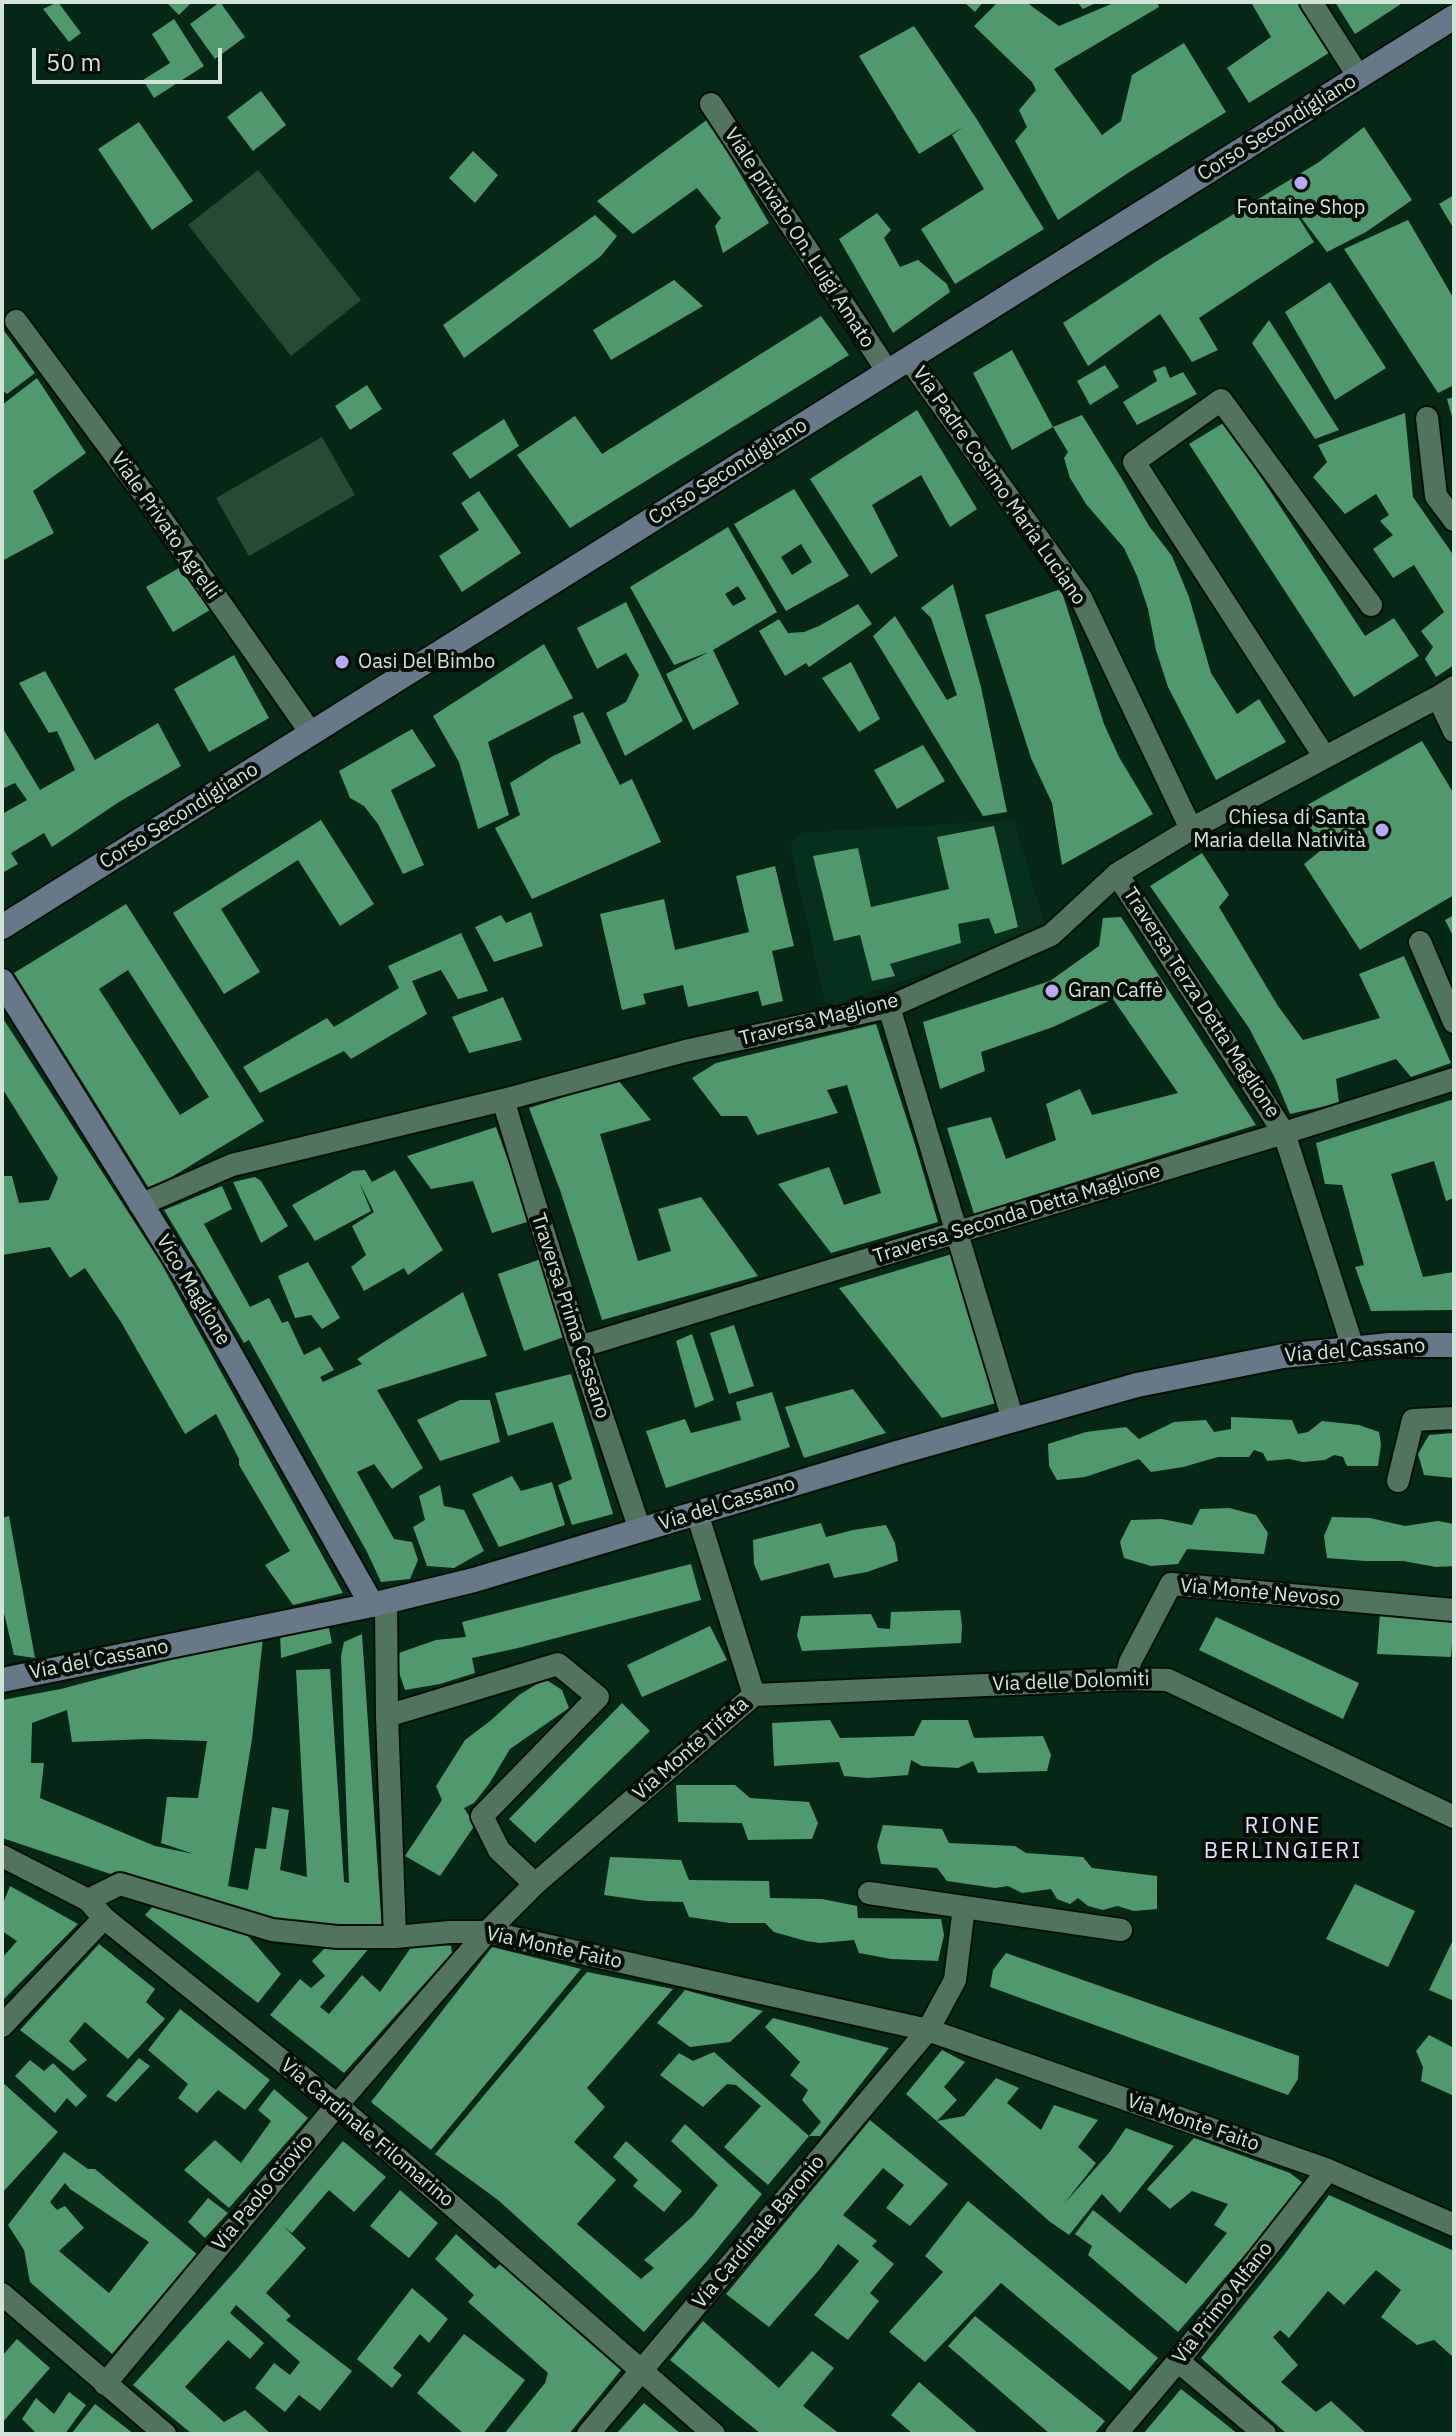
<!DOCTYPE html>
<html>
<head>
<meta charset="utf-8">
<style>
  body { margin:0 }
  #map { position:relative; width:1456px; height:2436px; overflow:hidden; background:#072716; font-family:"IBM Plex Sans",sans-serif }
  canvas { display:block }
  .frame { position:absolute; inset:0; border:4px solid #d2e4d8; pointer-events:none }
  .scale { position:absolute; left:32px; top:48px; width:190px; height:36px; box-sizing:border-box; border:4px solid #d2e4d8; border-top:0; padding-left:10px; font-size:24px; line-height:28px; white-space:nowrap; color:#d2e4d8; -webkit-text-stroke:6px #030d06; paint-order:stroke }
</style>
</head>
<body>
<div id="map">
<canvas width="1456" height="2436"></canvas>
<div class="frame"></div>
<div class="scale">50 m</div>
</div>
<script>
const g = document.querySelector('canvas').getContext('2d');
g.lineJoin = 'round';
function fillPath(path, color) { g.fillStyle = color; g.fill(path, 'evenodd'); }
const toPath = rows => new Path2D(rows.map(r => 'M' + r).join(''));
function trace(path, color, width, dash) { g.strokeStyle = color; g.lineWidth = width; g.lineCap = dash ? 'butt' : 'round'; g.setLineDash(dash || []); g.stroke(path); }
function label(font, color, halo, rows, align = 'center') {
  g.font = font + ' "IBM Plex Sans",sans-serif'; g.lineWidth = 8; g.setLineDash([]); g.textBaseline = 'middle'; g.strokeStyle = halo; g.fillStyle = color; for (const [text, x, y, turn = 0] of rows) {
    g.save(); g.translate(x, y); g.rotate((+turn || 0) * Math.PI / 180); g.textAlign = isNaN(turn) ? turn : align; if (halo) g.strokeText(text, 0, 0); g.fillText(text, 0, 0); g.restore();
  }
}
const built = toPath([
  [1014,820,1045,927,998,949,826,1007,790,846,800,833]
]);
const green = toPath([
  [258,170,361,300,291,356,188,225],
  [322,437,355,495,249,556,216,498]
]);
const building = toPath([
  [58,2,81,33,69,42,43,9],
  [166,2,192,2,179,15],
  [220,2,245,37,215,59,190,24],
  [964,2,983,2,975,12],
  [998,2,1026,2,1059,26,1116,2,1157,2,1159,7,1054,69,1102,135,1121,121,1132,75,1184,43,1226,112,1128,173,1058,220,1015,141,1027,127,1019,110,1036,90,1032,82,974,26],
  [1077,2,1098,2,1083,9],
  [1255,2,1301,2,1332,51,1249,103,1227,68,1271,37,1252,4],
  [1335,2,1404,2,1355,34],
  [174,19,204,66,154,98,143,80,170,63,152,34],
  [914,26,976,118,1044,229,955,284,921,229,984,189,952,135,963,127,919,154,859,56],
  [261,91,286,125,253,151,227,117],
  [708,119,769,223,723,253,715,226,721,218,697,188,633,234,597,201],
  [139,122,193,201,152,230,98,149],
  [1364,127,1412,200,1366,232,1327,252,1284,195,1314,242,1199,318,1218,350,1192,362,1160,314,1088,366,1063,323,1160,259,1319,162],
  [473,151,498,175,475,203,449,178],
  [1454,195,1454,229,1439,204],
  [877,213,891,230,884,238,900,267,918,260,947,284,950,292,893,333,839,239],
  [595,215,617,236,601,256,464,358,443,325],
  [1408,220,1454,299,1454,385,1438,393,1344,249],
  [674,280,703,306,611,360,593,330],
  [1330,282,1386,368,1335,400,1285,312],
  [821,316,849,355,570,528,517,455,575,416,602,454],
  [1269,320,1339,430,1315,439,1252,343],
  [2,328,35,373,7,394,2,390],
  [1012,350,1053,427,1012,450,973,373],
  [1105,365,1119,387,1090,405,1077,381],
  [1165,366,1170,378,1183,372,1197,394,1137,425,1123,402,1157,381,1153,371],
  [37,378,86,453,33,491,54,533,2,561,2,405],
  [367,385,382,409,350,430,335,406],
  [1454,397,1454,420,1453,420,1447,399],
  [917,410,977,509,950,527,921,475,872,505,898,556,871,574,810,479],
  [1405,413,1413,497,1454,556,1454,665,1436,677,1425,659,1433,647,1421,631,1444,612,1414,565,1393,578,1373,549,1393,535,1380,521,1389,515,1376,494,1345,514,1313,477,1327,462,1318,445],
  [1082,415,1122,479,1149,526,1172,556,1189,597,1211,673,1237,714,1259,699,1286,742,1216,780,1168,687,1156,650,1148,609,1137,576,1124,548,1086,504,1070,478,1064,458,1068,452,1053,427],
  [504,419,519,446,470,479,452,453],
  [1225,422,1365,636,1394,618,1419,656,1354,697,1189,444],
  [794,489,849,576,786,611,734,524],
  [801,544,812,562,792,575,781,557],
  [479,491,521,553,462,592,439,556,479,530,461,503],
  [728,527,777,612,713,650,739,704,693,730,666,674,709,652,674,665,630,587],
  [738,586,746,599,733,606,725,594],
  [184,565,210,610,173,632,146,587],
  [953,584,981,687,1007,812,983,816,873,636,895,616,947,700,957,695,931,618,921,608],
  [1061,589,1104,724,1119,757,1153,814,1062,865,1052,803,1031,758,985,615],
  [626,602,683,721,625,756,606,713,626,702,639,675,626,653,597,669,577,628],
  [858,604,872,624,809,667,806,663,785,676,759,631,779,619,788,633,804,632,819,626],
  [544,644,573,698,488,742,509,815,478,829,459,762,433,716],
  [234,655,269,718,209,752,174,689],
  [851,662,880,719,859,732,822,678],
  [45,671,95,760,158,723,181,766,119,802,52,847,44,833,11,853,18,864,2,873,2,814,27,800,15,783,2,789,2,727,40,790,75,770,57,731,49,733,19,683],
  [583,712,620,785,632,779,661,842,532,899,495,828,520,815,510,783,553,756,581,743,573,716],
  [412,729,436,766,391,790,424,865,403,874,378,824,364,806,350,798,339,771],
  [1422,741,1454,794,1454,895,1360,950,1304,864,1320,851,1300,809],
  [923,745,945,781,897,809,874,770],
  [321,820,374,904,340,926,298,860,221,909,260,972,224,994,173,913],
  [994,826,1018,927,995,934,989,918,958,924,961,943,890,964,895,976,872,981,860,935,834,941,813,856,858,848,871,907,949,889,937,837],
  [1202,853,1229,895,1219,907,1278,1006,1303,1040,1380,1018,1359,974,1404,956,1451,1063,1411,1077,1396,1059,1336,1079,1339,1103,1290,1114,1275,1078,1249,1028,1150,886],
  [775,866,794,946,772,951,783,1001,762,1006,758,991,688,1007,683,985,643,994,646,1004,622,1010,600,914,664,899,675,950,749,932,736,876],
  [126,904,264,1121,150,1190,14,973],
  [128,970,209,1097,180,1115,99,989],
  [531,912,543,946,494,962,475,927,501,915,506,923],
  [1454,915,1454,938,1445,920],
  [1121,917,1256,1125,974,1214,947,1128,991,1117,1006,1159,1056,1140,1046,1104,1080,1089,1092,1115,1178,1093,1113,999,1053,1027,981,1052,985,1071,940,1089,923,1022,1050,981,1099,946,1103,918],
  [461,933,488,991,458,999,441,970,412,981,427,1014,351,1059,344,1051,260,1093,243,1067,327,1018,334,1027,399,988,388,966],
  [503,997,522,1040,469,1053,452,1017],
  [2,1017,161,1263,343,1593,293,1605,265,1565,290,1551,239,1465,239,1459,216,1414,185,1434,121,1322,85,1268,70,1278,50,1247,2,1255,2,1176,12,1176,19,1203,49,1200,58,1178,2,1088],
  [876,1024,914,1141,938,1222,831,1253,778,1184,829,1167,844,1205,881,1193,847,1085,827,1090,838,1113,757,1135,747,1116,721,1116,692,1078,716,1063],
  [618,1080,651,1120,600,1134,638,1261,671,1251,658,1209,701,1197,758,1276,602,1320,560,1190,529,1108],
  [1454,1099,1454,1198,1446,1201,1434,1161,1391,1174,1423,1277,1454,1272,1454,1310,1371,1311,1355,1267,1364,1265,1342,1185,1325,1184,1316,1143],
  [496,1127,530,1221,492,1233,473,1181,431,1189,407,1156],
  [365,1170,372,1182,395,1170,443,1250,408,1275,404,1268,364,1291,351,1267,366,1255,352,1226,374,1212,359,1182,371,1211,315,1241,292,1205,353,1171],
  [255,1177,261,1181,288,1226,261,1243,233,1182],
  [222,1186,232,1209,204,1224,250,1307,269,1298,282,1323,288,1321,304,1355,320,1347,334,1370,320,1377,323,1382,362,1364,357,1359,463,1292,487,1356,377,1390,423,1468,392,1489,374,1464,357,1472,394,1539,412,1542,418,1560,410,1579,381,1582,367,1552,249,1340,244,1343,164,1210],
  [952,1254,996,1403,942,1418,839,1288],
  [541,1259,564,1337,524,1351,498,1274],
  [308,1262,340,1318,322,1329,311,1315,295,1318,278,1276],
  [734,1325,754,1386,729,1394,710,1333],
  [692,1334,714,1400,695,1408,676,1341],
  [571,1374,613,1514,572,1525,558,1485,572,1479,553,1422,508,1436,495,1393],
  [853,1389,886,1433,804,1458,785,1407],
  [772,1392,790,1447,666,1488,646,1431,685,1419,691,1433,741,1420,736,1402],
  [460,1400,490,1400,500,1442,440,1461,417,1420],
  [1231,1417,1292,1420,1298,1434,1308,1432,1322,1421,1359,1425,1379,1432,1381,1445,1378,1466,1347,1466,1343,1457,1334,1455,1325,1460,1303,1462,1289,1459,1267,1461,1263,1453,1254,1450,1249,1457,1218,1457,1183,1467,1151,1472,1139,1459,1085,1477,1057,1480,1049,1466,1048,1444,1086,1432,1126,1427,1139,1439,1174,1422,1206,1420,1214,1432,1231,1429],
  [1454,1433,1454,1478,1424,1475,1418,1454,1429,1435],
  [512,1476,521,1491,552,1482,565,1525,499,1547,472,1494],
  [440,1485,444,1506,464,1510,484,1551,454,1568,427,1566,413,1527,425,1520,419,1496],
  [1229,1508,1256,1515,1268,1533,1264,1554,1187,1549,1178,1564,1151,1566,1124,1558,1120,1542,1131,1520,1162,1519,1192,1525,1200,1509],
  [9,1516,35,1658,14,1655,2,1605,2,1518],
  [1332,1517,1370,1518,1405,1526,1438,1521,1454,1524,1454,1566,1436,1567,1403,1561,1365,1561,1327,1558,1324,1536],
  [821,1523,826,1537,853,1530,886,1525,895,1543,898,1561,867,1572,834,1578,829,1563,761,1581,754,1564,753,1540],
  [691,1564,701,1600,518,1648,472,1658,475,1673,440,1684,405,1690,393,1655,436,1640,466,1637,462,1622],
  [960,1610,962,1626,961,1643,802,1651,797,1635,801,1616,871,1614,878,1628,890,1629,891,1612],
  [1380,1613,1454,1618,1451,1657,1377,1654],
  [1216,1617,1359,1683,1343,1719,1199,1650],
  [328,1624,332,1643,281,1658,280,1634],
  [710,1626,727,1660,642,1697,627,1665],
  [362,1634,382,1931,312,1926,189,1900,2,1838,2,1700,61,1689,204,1651,263,1638,252,1739,228,1886,248,1890,255,1848,266,1849,272,1807,289,1810,280,1870,307,1877,296,1670,330,1669,344,1882,349,1883,341,1656,344,1642],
  [67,1710,72,1742,147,1739,207,1741,198,1798,167,1797,161,1843,194,1854,155,1846,40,1798,44,1763,31,1763,32,1723],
  [545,1679,562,1690,569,1708,510,1749,489,1784,474,1803,464,1808,475,1825,440,1876,405,1856,442,1800,436,1786,465,1740,490,1721,519,1695],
  [622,1703,650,1731,535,1843,509,1819],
  [830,1720,840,1738,914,1736,922,1720,968,1720,974,1738,1043,1736,1051,1755,1047,1771,978,1773,973,1761,958,1768,922,1766,911,1760,908,1775,868,1778,844,1776,839,1762,774,1766,772,1723],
  [676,1785,735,1785,750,1798,809,1802,818,1823,812,1839,748,1840,742,1823,678,1822],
  [883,1825,942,1829,949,1843,1015,1846,1026,1853,1083,1857,1092,1868,1157,1876,1157,1909,1134,1911,1117,1906,1103,1910,1088,1906,1078,1898,1070,1904,1057,1899,1051,1889,1022,1893,1008,1886,995,1888,947,1881,937,1868,881,1864,877,1846],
  [610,1857,681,1860,689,1880,769,1881,770,1898,822,1899,857,1906,858,1918,941,1919,944,1935,938,1961,891,1959,859,1953,854,1940,820,1943,806,1941,774,1932,765,1923,730,1923,689,1917,683,1902,647,1901,604,1895],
  [1355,1884,1415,1911,1388,1967,1326,1939],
  [10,1886,78,1924,2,2001,2,1958,17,1941,2,1931,2,1906],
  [153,1906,242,1929,281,1974,258,2003,145,1915],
  [1454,1938,1454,2001,1429,1990],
  [99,1944,155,1989,146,2002,165,2019,128,2059,85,2022,69,2041,87,2060,73,2071,20,2030],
  [329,1944,370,1947,320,2007,329,2014,362,1975,380,1992,412,1946,444,1945,451,1946,452,1953,344,2073,270,2015,300,1979,311,1988,325,1976,312,1961],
  [492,1947,581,1969,431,2150,371,2102],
  [1006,1953,1299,2056,1298,2079,1288,2095,990,1987,993,1970],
  [587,1972,673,1989,587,2088,605,2107,574,2142,616,2180,577,2224,641,2279,654,2268,644,2260,692,2217,718,2185,671,2141,685,2124,762,2194,708,2260,644,2332,498,2200,435,2154],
  [685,1990,763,2011,730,2042,690,2047,657,2023],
  [180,2009,270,2080,245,2110,218,2090,197,2113,178,2098,188,2084,148,2050],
  [773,2018,889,2048,820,2136,809,2136,821,2122,802,2100,808,2090,790,2075,800,2062,765,2027],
  [1429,2035,1454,2048,1454,2096,1421,2081,1423,2067,1416,2051],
  [942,2050,965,2062,944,2087,957,2100,937,2121,964,2116,996,2078,1019,2088,1007,2103,1041,2130,1054,2105,1098,2120,1078,2147,1096,2163,1064,2204,1109,2153,1126,2128,1174,2146,1120,2213,1102,2194,1069,2235,1049,2221,906,2094],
  [714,2052,809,2136,768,2185,724,2147,761,2106,736,2085,727,2084,703,2107,660,2075,679,2053,693,2061],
  [139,2058,150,2066,116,2102,106,2096],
  [30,2060,44,2071,53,2063,87,2096,76,2107,67,2098,55,2113,15,2076],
  [2,2082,58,2132,2,2193],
  [274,2089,308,2118,229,2208,184,2170,215,2140,241,2163,271,2121,258,2110],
  [870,2120,948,2184,910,2226,886,2208,904,2185,883,2168,843,2215,877,2241,872,2246,894,2264,870,2293,879,2301,848,2340,814,2315,859,2261,838,2244,819,2270,769,2327,726,2294],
  [1194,2138,1290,2173,1303,2183,1250,2249,1178,2332,1088,2255,1092,2246,1075,2234,1093,2210,1186,2284,1227,2233,1214,2225,1228,2204,1192,2191,1170,2209,1147,2189],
  [343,2141,386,2177,354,2212,329,2190,292,2233,284,2227,306,2248,266,2293,291,2316,286,2320,352,2371,320,2411,299,2395,285,2412,255,2388,274,2363,290,2375,300,2362,236,2305,230,2313,264,2343,250,2359,228,2340,185,2387,224,2422,245,2410,271,2434,192,2434,133,2385,237,2269],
  [626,2141,682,2191,664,2212,633,2186,638,2180,613,2157],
  [64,2152,88,2169,95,2169,197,2254,112,2354,30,2282,24,2250,8,2225],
  [65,2183,70,2189,149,2242,109,2293,59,2251,84,2228,65,2206,57,2210,50,2202],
  [400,2190,438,2223,409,2258,370,2226],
  [1329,2195,1454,2251,1454,2353,1452,2356,1434,2340,1417,2345,1381,2317,1401,2290,1376,2270,1344,2305,1328,2291,1289,2338,1280,2330,1273,2337,1298,2365,1281,2382,1316,2412,1331,2401,1367,2434,1287,2434,1201,2358,1284,2255],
  [208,2198,228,2213,205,2238,188,2222],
  [968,2201,1158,2358,1130,2391,1001,2283,925,2362,889,2332,943,2272,925,2256],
  [456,2234,495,2269,500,2264,621,2370,569,2434,504,2434,545,2383,548,2373,468,2302,474,2295,435,2259],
  [412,2288,448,2319,429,2343,420,2334,393,2368,402,2375,392,2388,357,2359],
  [975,2316,1105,2421,1094,2434,1050,2434,948,2346],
  [703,2321,779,2388,812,2351,834,2368,803,2406,840,2434,761,2434,670,2360],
  [464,2334,525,2380,483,2434,464,2434,417,2393],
  [17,2339,50,2368,2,2423,2,2356],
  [919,2382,979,2434,913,2434,891,2415],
  [1181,2389,1228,2426,1238,2434,1143,2434],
  [69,2392,86,2405,65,2434,37,2434,22,2419,36,2398,54,2414],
  [644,2403,681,2434,616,2434],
  [95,2404,134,2434,71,2434]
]);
const street = toPath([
  [1311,2,1359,77],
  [711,104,888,372],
  [16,321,144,494,311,733],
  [909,359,1081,598,1191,829],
  [1427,418,1436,496,1454,520],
  [1454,687,1438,697,1454,731],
  [1324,756,1134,462,1221,400,1371,605],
  [1117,874,1284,1133,1353,1348],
  [1420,942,1454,1022],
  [889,1007,1013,1420],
  [503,1100,579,1347,640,1530],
  [140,1205,232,1165,503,1100,685,1051,889,1007,1051,935,1117,874,1191,829,1438,697],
  [579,1347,1284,1133,1454,1079],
  [1398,1481,1413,1420,1454,1418],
  [697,1513,754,1695],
  [386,1602,387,1716,558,1664,598,1697,482,1816,499,1850,535,1884],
  [1126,1679,1130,1662,1171,1584,1454,1610],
  [754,1695,1126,1679,1168,1680,1454,1817],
  [387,1716,395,1937],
  [2,1856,88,1900,104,1918,337,2105,714,2434],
  [869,1893,964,1907],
  [88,1900,120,1884,272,1930,337,1937,395,1937,450,1932,487,1932,928,2030,1328,2170,1454,2225],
  [2,2026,104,1918],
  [2,2294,165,2434],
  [1178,2361,1265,2434],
  [105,2384,337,2105,487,1932,535,1884,754,1695],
  [588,2434,928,2030,955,1980,964,1907,1121,1930],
  [1116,2434,1178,2361,1328,2170]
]);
const secondary = toPath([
  [2,927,1454,17],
  [2,981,189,1281,372,1605],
  [2,1680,372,1605,474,1580,897,1453,1137,1385,1283,1356,1389,1345,1454,1345]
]);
const markers = [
  [1301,183,8,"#b7abf8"],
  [342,662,8,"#b7abf8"],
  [1382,830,8,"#b7abf8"],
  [1052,991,8,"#b7abf8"]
];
const streetNames = [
  ["Corso Secondigliano",1277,128,-32],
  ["Viale privato On. Luigi Amato",799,238,57],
  ["Corso Secondigliano",728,472,-32],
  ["Via Padre Cosimo Maria Luciano",999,486,55],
  ["Viale Privato Agrelli",165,526,55],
  ["Corso Secondigliano",179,816,-32],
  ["Traversa Terza Detta Maglione",1201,1003,57],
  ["Traversa Maglione",819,1020,-14],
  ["Traversa Seconda Detta Maglione",1017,1214,-17],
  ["Vico Maglione",193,1290,59],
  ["Traversa Prima Cassano",570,1316,72],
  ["Via del Cassano",1355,1351,-4],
  ["Via del Cassano",727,1504,-17],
  ["Via Monte Nevoso",1260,1593,5],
  ["Via del Cassano",99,1660,-11],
  ["Via delle Dolomiti",1071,1682,-2],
  ["Via Monte Tifata",691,1749,-41],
  ["Via Monte Faito",554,1948,12],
  ["Via Monte Faito",1193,2123,19],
  ["Via Cardinale Filomarino",367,2133,40],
  ["Via Paolo Giovio",263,2193,-50],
  ["Via Cardinale Baronio",759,2232,-50],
  ["Via Primo Alfano",1223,2303,-52]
];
const poiNames = [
  ["Fontaine Shop",1301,208,"center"],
  ["Oasi Del Bimbo",358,662],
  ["Chiesa di Santa",1366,818,"right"],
  ["Maria della Natività",1366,841,"right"],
  ["Gran Caffè",1068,991]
];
const neighbourhoodNames = [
  ["RIONE",1283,1827],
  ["BERLINGIERI",1283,1852]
];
fillPath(built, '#06301b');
fillPath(green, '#244c34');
fillPath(building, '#50986d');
trace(street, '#000f04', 26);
trace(secondary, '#000f04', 28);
trace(street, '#52735e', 22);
trace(secondary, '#677888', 24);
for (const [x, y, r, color] of markers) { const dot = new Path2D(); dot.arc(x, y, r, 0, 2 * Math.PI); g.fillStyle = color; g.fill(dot); trace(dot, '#030d06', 3); }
label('20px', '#d2e4d8', '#030d06', streetNames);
label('20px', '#d2e4d8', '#030d06', poiNames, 'left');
g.letterSpacing = '2px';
label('22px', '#e0dcfa', '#030d06', neighbourhoodNames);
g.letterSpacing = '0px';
</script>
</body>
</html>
